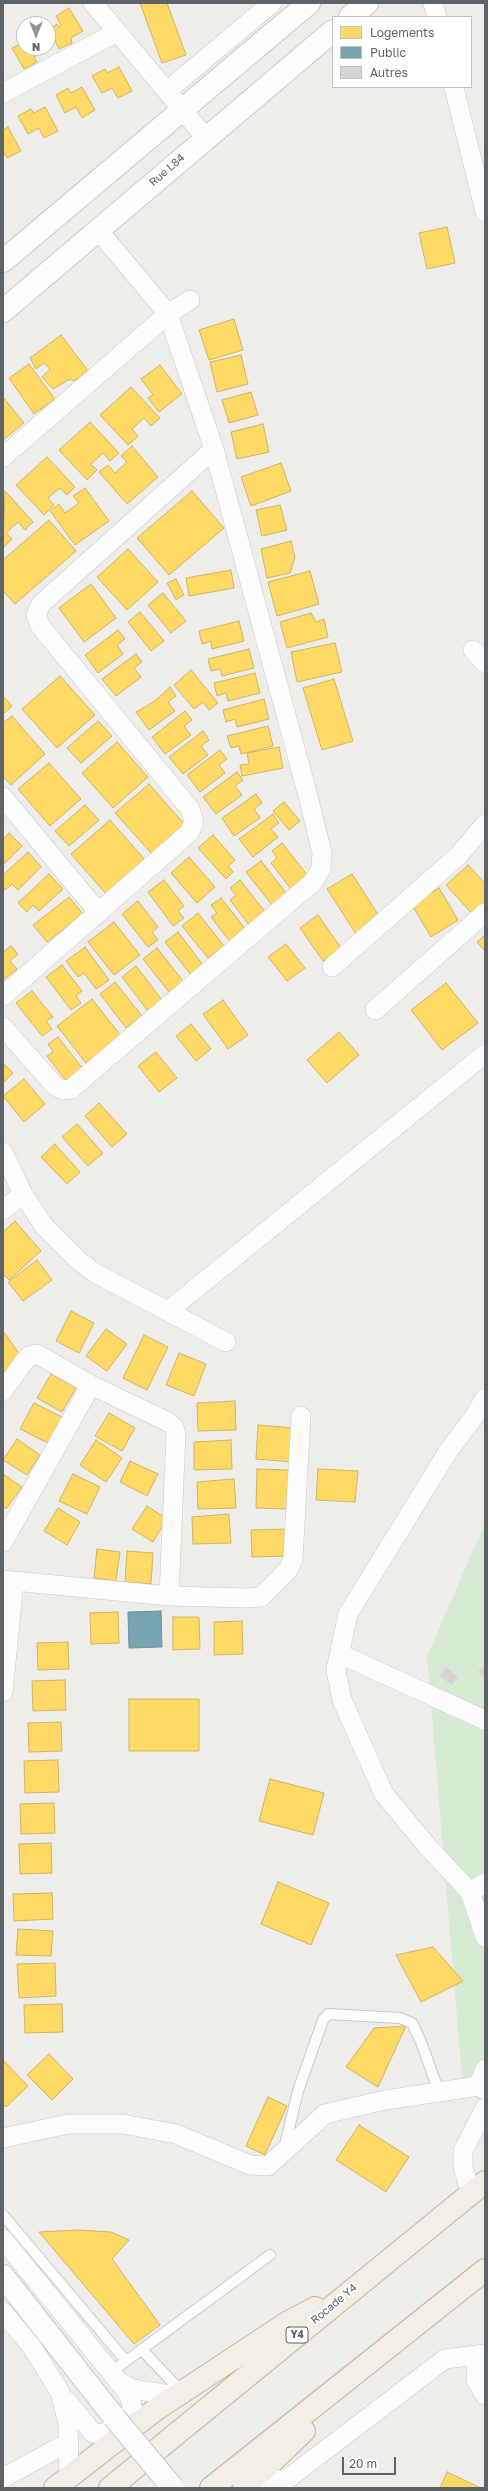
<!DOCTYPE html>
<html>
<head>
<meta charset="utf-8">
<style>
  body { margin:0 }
  #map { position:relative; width:488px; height:2491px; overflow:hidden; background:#efede9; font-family:"Golos Text",sans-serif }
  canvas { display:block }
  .frame { position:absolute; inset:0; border:4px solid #5e6368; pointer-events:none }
  .legend { position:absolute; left:332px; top:16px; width:140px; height:72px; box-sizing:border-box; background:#fff; border:1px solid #bfc1c3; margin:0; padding:5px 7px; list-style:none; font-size:12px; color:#5e6368 }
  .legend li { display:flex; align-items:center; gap:8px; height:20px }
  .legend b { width:20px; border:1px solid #bfc1c3 }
  .north { position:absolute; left:16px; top:16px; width:40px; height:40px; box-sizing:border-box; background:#fff; border:1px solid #bfc1c3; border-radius:50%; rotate:180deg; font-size:11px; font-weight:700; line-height:16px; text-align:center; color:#5e6368 }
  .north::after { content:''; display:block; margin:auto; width:14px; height:18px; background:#919395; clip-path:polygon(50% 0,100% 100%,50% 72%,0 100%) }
  .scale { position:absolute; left:342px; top:2457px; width:54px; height:18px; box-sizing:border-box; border:2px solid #5e6368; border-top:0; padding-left:5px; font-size:12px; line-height:14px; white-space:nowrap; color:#5e6368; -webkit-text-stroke:3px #fff; paint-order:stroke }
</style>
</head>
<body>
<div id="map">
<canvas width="488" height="2491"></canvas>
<div class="frame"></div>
<ul class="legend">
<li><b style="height:11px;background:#ffd966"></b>Logements</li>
<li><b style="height:11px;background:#76a5af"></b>Public</li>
<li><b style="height:11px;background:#d5d4d2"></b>Autres</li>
</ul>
<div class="north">N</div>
<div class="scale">20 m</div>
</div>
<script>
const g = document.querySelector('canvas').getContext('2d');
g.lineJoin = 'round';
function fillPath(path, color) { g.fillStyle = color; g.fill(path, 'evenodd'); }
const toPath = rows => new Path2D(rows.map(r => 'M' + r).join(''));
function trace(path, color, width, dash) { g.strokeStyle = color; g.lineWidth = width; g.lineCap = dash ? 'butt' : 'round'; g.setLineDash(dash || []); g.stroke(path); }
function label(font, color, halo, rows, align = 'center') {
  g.font = font + ' "Golos Text",sans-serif'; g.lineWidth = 4; g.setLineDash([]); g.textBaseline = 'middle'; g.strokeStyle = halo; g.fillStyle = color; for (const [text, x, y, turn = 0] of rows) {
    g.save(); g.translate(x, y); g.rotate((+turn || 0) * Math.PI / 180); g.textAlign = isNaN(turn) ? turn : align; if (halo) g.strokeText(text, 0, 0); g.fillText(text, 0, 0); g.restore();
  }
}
const green = toPath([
  [485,1523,485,2109,462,2077,427,1656]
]);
const homes = toPath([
  [140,3,167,3,186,55,162,63,140,3],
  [69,8,83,31,71,38,72,43,59,49,49,29,57,24,59,27,61,25,56,16,69,8],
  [22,43,24,48,46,48,47,50,34,57,37,62,24,69,12,48,22,43],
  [119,67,132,91,118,98,112,88,102,93,92,76,105,69,107,73,119,67],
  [82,87,95,110,82,118,76,107,65,113,56,95,68,88,71,93,82,87],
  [45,107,58,131,44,138,39,128,28,134,18,116,31,109,34,113,45,107],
  [8,127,21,151,7,158,3,151,3,130,8,127],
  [447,227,455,263,427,269,419,233,447,227],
  [234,319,243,350,209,360,199,330,234,319],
  [61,335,88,371,74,381,70,379,53,389,42,377,50,369,44,363,36,369,30,358,61,335],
  [241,355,248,384,217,392,210,362,241,355],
  [29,364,55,399,34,414,9,378,29,364],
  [160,365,182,394,159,412,148,398,153,395,141,379,160,365],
  [131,387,160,418,151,426,144,418,132,429,138,436,128,445,100,415,131,387],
  [251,392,258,415,229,423,222,400,251,392],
  [3,397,24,423,3,440,3,397],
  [90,422,119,453,110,461,103,453,91,464,97,470,87,480,59,450,90,422],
  [263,424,269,452,237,459,231,432,263,424],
  [132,446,158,477,127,504,99,472,108,465,115,473,127,462,121,456,132,446],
  [47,457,75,487,67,495,60,488,48,498,54,505,44,515,16,485,47,457],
  [281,463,291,491,251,506,241,477,281,463],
  [85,488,109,521,75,545,50,511,59,504,65,513,79,503,73,496,85,488],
  [5,491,33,522,25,530,18,522,6,533,12,539,3,548,5,491],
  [192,491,224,528,169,575,137,538,192,491],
  [280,505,287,530,262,536,256,510,280,505],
  [49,520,76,551,15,604,3,591,3,560,49,520],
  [291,541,295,557,290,573,267,578,261,549,291,541],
  [128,549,158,582,127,610,97,577,128,549],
  [231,570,234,588,189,596,186,578,231,570],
  [310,571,319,604,277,616,268,582,310,571],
  [176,579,184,595,176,600,167,583,176,579],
  [91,584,116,618,84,642,59,608,91,584],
  [163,593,186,621,171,633,148,605,163,593],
  [140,612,164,641,151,651,128,622,140,612],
  [311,613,316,622,324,619,328,637,287,648,280,622,311,613],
  [239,621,244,641,212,649,211,641,202,644,199,631,239,621],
  [118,630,125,639,117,645,123,654,98,673,85,655,118,630],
  [335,643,342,672,297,682,291,652,335,643],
  [249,649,254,668,222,676,220,669,211,671,208,659,249,649],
  [136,654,142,662,134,668,141,677,116,696,102,679,136,654],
  [191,670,218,703,209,710,203,702,194,709,174,685,191,670],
  [255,673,260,693,228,701,226,693,217,696,214,683,255,673],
  [60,676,95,715,57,748,22,709,60,676],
  [334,679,353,741,322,750,303,688,334,679],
  [170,687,176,696,168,702,175,711,149,730,136,712,155,701,170,687],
  [3,696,12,706,3,714,3,696],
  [264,699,269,719,237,727,235,719,226,722,223,710,264,699],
  [185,711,192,720,184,726,191,735,165,754,152,737,185,711],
  [12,716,45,754,11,785,3,776,3,723,12,716],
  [98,721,112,736,81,763,67,748,98,721],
  [268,726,273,746,241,754,239,746,231,748,227,736,268,726],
  [203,731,209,740,201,746,208,755,183,774,169,757,203,731],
  [117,742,148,777,113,808,82,773,117,742],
  [279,747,283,768,242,776,240,765,249,764,247,753,279,747],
  [220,750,227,759,219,765,225,773,200,792,187,775,220,750],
  [49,763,81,799,50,826,18,789,49,763],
  [237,772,243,780,235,786,242,795,216,814,203,797,237,772],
  [149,784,185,825,152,854,115,813,149,784],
  [256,794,262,803,254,809,260,818,234,836,222,818,256,794],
  [284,802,300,821,289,830,273,811,284,802],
  [85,805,99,820,69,846,55,831,85,805],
  [273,814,279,823,271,829,278,837,253,857,239,839,273,814],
  [110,820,146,861,107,895,71,854,110,820],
  [9,833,22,846,3,865,3,839,9,833],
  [213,835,235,860,228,866,233,872,226,879,198,848,213,835],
  [282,843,308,876,291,889,271,863,277,858,272,851,282,843],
  [28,852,41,867,18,890,12,884,5,890,3,887,3,875,28,852],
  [189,857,215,887,197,903,171,873,189,857],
  [261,861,287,894,272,905,246,872,261,861],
  [468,865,485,883,485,907,475,917,446,885,468,865],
  [49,874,63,889,39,911,33,905,27,912,18,903,49,874],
  [352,874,381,919,356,934,327,889,352,874],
  [164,880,184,906,178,911,184,918,173,926,148,892,164,880],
  [240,880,266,913,250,926,230,900,236,895,230,888,240,880],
  [439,888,458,920,431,937,412,905,439,888],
  [69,897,83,914,47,942,33,925,69,897],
  [221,898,247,931,231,943,211,917,217,913,211,905,221,898],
  [138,901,158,927,152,932,158,940,148,947,122,914,138,901],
  [198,913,224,946,208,958,182,926,198,913],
  [318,915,341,948,323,961,300,928,318,915],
  [114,922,140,955,114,975,88,942,114,922],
  [178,932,203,965,191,975,165,942,178,932],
  [485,935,485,951,477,942,485,935],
  [286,944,305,968,287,981,268,957,286,944],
  [11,946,18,954,10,961,17,969,3,980,3,952,11,946],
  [85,947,109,980,96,989,84,973,78,977,66,961,85,947],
  [157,948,183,981,169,992,143,959,157,948],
  [62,965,82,991,76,996,81,1003,71,1010,46,977,62,965],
  [136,966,162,1000,148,1011,122,977,136,966],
  [115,982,142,1016,126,1028,100,994,115,982],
  [446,983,478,1023,442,1050,411,1010,446,983],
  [32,991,53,1017,46,1021,52,1029,42,1036,16,1003,32,991],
  [92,999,121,1036,86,1063,57,1026,92,999],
  [223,1000,248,1035,228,1049,203,1014,223,1000],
  [191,1024,211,1049,196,1061,176,1036,191,1024],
  [339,1032,359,1055,327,1083,307,1060,339,1032],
  [58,1037,84,1070,67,1082,47,1056,53,1052,48,1044,58,1037],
  [156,1052,177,1078,159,1092,138,1066,156,1052],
  [3,1063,13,1073,3,1083,3,1063],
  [24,1079,45,1104,24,1122,3,1096,24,1079],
  [99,1103,127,1134,112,1147,85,1116,99,1103],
  [77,1124,103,1153,88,1166,62,1137,77,1124],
  [55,1144,80,1172,67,1184,41,1157,55,1144],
  [15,1221,41,1251,9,1280,3,1274,3,1232,15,1221],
  [37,1260,52,1280,23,1301,8,1282,37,1260],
  [71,1311,94,1323,79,1353,56,1341,71,1311],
  [106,1329,127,1344,107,1371,86,1356,106,1329],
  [3,1331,23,1359,3,1373,3,1331],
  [144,1335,168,1347,147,1390,123,1378,144,1335],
  [179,1353,206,1364,194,1396,166,1385,179,1353],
  [51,1374,76,1388,62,1412,37,1398,51,1374],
  [235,1401,236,1430,198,1431,197,1403,235,1401],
  [34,1403,64,1418,50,1444,20,1429,34,1403],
  [109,1413,135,1428,122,1451,95,1436,109,1413],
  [258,1425,295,1428,293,1462,256,1459,258,1425],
  [17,1439,40,1455,27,1475,3,1460,17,1439],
  [96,1440,122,1458,106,1482,80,1465,96,1440],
  [231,1440,232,1469,194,1470,194,1442,231,1440],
  [130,1461,158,1474,147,1496,120,1482,130,1461],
  [257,1469,289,1470,288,1509,256,1508,257,1469],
  [318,1469,358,1471,355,1502,316,1500,318,1469],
  [3,1474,22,1487,6,1509,3,1506,3,1474],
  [73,1474,100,1487,87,1514,59,1501,73,1474],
  [234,1479,236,1508,198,1509,197,1482,234,1479],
  [147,1506,167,1519,153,1542,132,1529,147,1506],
  [58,1508,80,1522,67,1545,44,1531,58,1508],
  [229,1514,231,1543,193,1544,192,1517,229,1514],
  [289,1529,290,1556,252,1557,251,1530,289,1529],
  [97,1549,120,1552,116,1581,94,1578,97,1549],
  [127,1551,153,1553,151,1584,125,1582,127,1551],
  [118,1612,119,1643,91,1644,90,1613,118,1612],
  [173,1617,199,1617,200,1649,173,1650,173,1617],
  [242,1621,243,1654,214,1655,214,1622,242,1621],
  [68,1642,69,1669,38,1670,37,1643,68,1642],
  [65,1680,66,1710,33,1711,32,1681,65,1680],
  [129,1699,199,1699,199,1751,129,1751,129,1699],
  [61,1722,62,1751,29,1752,28,1723,61,1722],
  [58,1760,59,1792,25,1793,24,1761,58,1760],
  [270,1779,324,1793,313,1835,259,1821,270,1779],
  [54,1803,55,1833,21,1834,20,1804,54,1803],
  [51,1843,52,1873,20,1874,19,1844,51,1843],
  [278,1882,329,1903,311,1945,261,1924,278,1882],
  [52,1893,53,1919,14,1921,13,1894,52,1893],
  [18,1929,53,1931,51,1956,16,1955,18,1929],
  [433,1947,463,1981,421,2002,396,1955,433,1947],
  [55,1963,56,1996,19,1998,17,1964,55,1963],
  [62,2004,63,2032,25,2033,24,2005,62,2004],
  [406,2026,378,2087,346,2067,374,2028,406,2026],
  [49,2054,73,2079,52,2100,27,2075,49,2054],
  [3,2060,28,2086,6,2107,3,2104,3,2060],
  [268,2097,287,2106,265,2155,246,2146,268,2097],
  [359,2125,409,2157,386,2192,336,2160,359,2125],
  [78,2230,111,2232,129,2240,112,2259,160,2325,134,2344,39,2232,78,2230],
  [447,2472,481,2488,440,2488,447,2472]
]);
const public = toPath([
  [161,1611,162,1647,129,1648,128,1612,161,1611]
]);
const building = toPath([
  [485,1664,485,1678,478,1672,485,1664],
  [446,1667,458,1677,452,1685,440,1676,446,1667]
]);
const service = toPath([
  [284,2149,298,2091,323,2020,328,2014,400,2018,412,2023,421,2042,439,2092],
  [3,2215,126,2361],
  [142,2350,182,2392],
  [111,2372,270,2255]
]);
const minor = toPath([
  [93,3,205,137],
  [433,3,437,17],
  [454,87,485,212],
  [167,91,272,3],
  [3,93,117,32],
  [3,457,168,314,190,300],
  [473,650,485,663],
  [3,797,99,913],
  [332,967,459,855,485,824],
  [3,996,190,832,194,821,190,809,41,627,36,615,41,604,214,449],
  [375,1010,485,913],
  [3,1027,55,1086,63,1090,71,1089,313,882,321,869,322,853,308,796,214,449,168,314,98,230],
  [3,1152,23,1194,44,1226,78,1260,95,1273,226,1342],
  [3,1210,23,1194],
  [168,1311,485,1054],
  [3,1391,26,1359,31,1355,37,1354,91,1385,168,1422,174,1427,176,1434,169,1596],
  [485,1398,474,1417,449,1450,348,1614,336,1670,342,1700,384,1794,428,1847,470,1892,485,1937],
  [3,1542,91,1385],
  [3,1580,169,1596,248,1598,261,1597,288,1570,293,1559,301,1416],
  [340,1654,485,1720],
  [3,1692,14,1582],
  [470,1892,485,1883],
  [478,2086,485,2069],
  [3,2138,68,2124,123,2124,176,2134,250,2165,268,2166,325,2114,385,2100,439,2092,478,2086,485,2090],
  [471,2193,463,2167,463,2151,485,2108],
  [3,2239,118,2381,132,2389,176,2396],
  [3,2312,32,2347,60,2392,68,2424,69,2477],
  [477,2356,476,2380,485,2395],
  [67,2401,93,2433,103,2434,123,2421,133,2409,129,2395,119,2381],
  [3,2478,69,2442],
  [248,2488,252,2479,286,2480,445,2359,485,2354]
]);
const tertiary = toPath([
  [3,2276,114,2417]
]);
const secondary = toPath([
  [350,17,367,3],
  [3,261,309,3],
  [3,311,333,31]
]);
const trunk = toPath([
  [55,2488,155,2410,287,2323,315,2308],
  [110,2488,485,2182],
  [211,2488,485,2270],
  [244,2488,304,2431]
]);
const tertiaryBridge = toPath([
  [114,2417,173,2488]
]);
const shields = [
  [297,2335,22]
];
const shieldNames = [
  ["Y4",297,2335]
];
const streetNames = [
  ["Rue L84",167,170,-41],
  ["Rocade Y4",334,2304,-40]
];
fillPath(green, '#d7ebd4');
fillPath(homes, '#ffd966');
trace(homes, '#cfb667', 1);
fillPath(public, '#76a5af');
trace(public, '#6f919a', 1);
fillPath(building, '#d5d4d2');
trace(building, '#dedcd8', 1);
trace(service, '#cacac9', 12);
trace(minor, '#cacac9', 20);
trace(tertiary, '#cacac9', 24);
trace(secondary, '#cbcbcb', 24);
trace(trunk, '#c7b595', 24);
trace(service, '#fdfcfc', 10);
trace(minor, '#fdfcfc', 19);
trace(tertiary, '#fdfcfc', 22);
trace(secondary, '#fdfcfc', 22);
trace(trunk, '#f2eee6', 22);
trace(tertiaryBridge, '#cacac9', 24, []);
trace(tertiaryBridge, '#fdfcfc', 22);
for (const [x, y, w] of shields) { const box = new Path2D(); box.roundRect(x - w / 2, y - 8, w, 16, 3); g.fillStyle = '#fff'; g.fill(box); trace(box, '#5e6368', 1); }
label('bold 10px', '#5e6368', null, shieldNames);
label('11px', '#5e6368', '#fff', streetNames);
</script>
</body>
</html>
